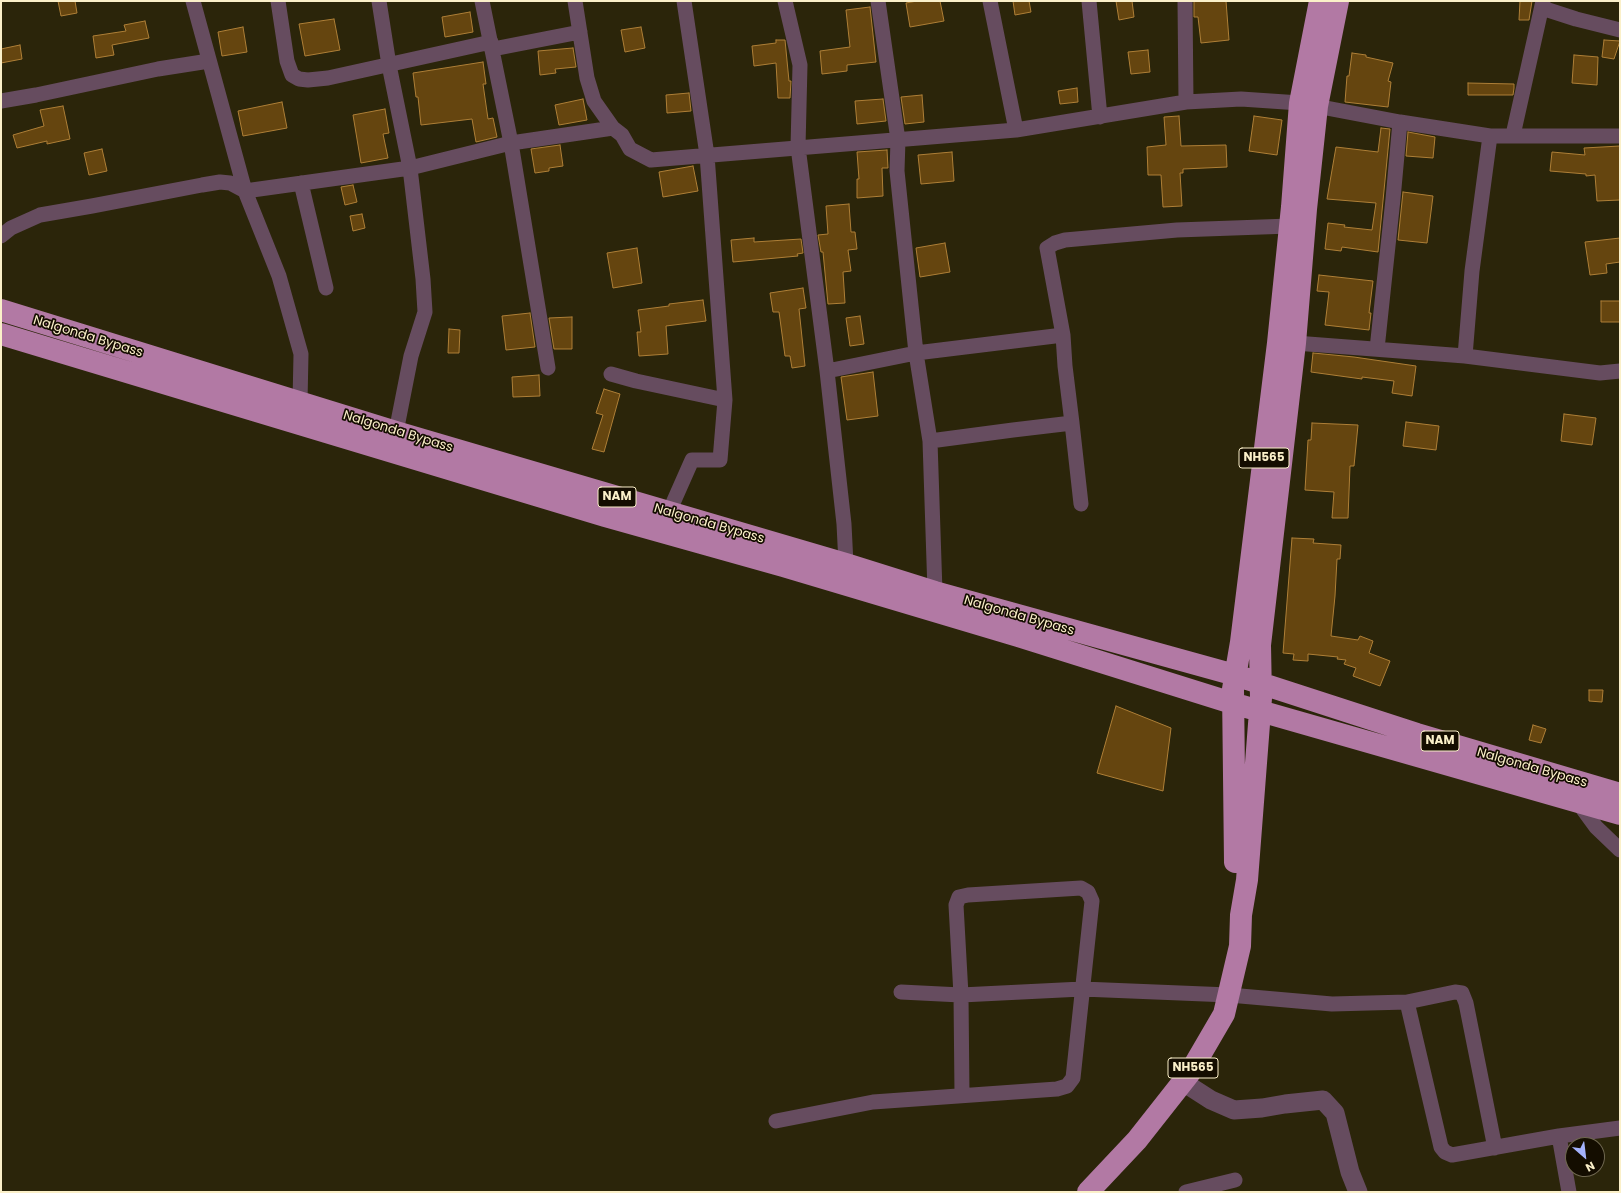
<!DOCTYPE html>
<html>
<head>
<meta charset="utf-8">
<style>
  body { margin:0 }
  #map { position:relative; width:1621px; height:1193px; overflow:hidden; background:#2b250a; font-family:Poppins,sans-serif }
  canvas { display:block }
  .frame { position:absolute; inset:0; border:2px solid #fbf0c9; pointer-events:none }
  .north { position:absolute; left:1565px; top:1137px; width:40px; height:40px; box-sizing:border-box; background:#140d00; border:1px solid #706850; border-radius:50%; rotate:152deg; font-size:11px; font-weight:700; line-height:16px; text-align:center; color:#fbf0c9 }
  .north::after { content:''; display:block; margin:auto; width:14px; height:18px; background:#a4b2fc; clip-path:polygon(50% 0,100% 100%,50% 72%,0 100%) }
</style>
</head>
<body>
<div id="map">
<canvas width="1621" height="1193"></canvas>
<div class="frame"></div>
<div class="north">N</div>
</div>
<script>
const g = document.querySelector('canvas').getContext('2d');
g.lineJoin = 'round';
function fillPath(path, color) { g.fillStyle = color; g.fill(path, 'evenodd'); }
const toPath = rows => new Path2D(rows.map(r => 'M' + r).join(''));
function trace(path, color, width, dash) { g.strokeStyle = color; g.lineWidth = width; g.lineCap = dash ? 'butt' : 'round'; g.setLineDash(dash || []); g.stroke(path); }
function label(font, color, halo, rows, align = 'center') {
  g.font = font + ' Poppins,sans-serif'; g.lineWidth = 3.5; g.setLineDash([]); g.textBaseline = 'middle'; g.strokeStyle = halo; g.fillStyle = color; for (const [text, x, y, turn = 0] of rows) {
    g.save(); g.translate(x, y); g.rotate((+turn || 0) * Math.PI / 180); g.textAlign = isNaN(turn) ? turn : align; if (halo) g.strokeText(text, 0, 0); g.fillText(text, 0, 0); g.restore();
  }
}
const building = toPath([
  [58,1,75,1,77,13,61,16,58,1],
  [917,1,940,1,944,21,910,27,906,3,917,1],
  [1013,1,1029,1,1031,12,1015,15,1013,1],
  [1116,1,1132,1,1134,17,1119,20,1116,1],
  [1194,1,1226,1,1229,40,1201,43,1198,17,1194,17,1194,1],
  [1520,1,1532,1,1529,20,1519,20,1520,1],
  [870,7,876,62,847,65,847,71,822,74,820,51,850,47,846,10,870,7],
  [470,12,473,32,445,37,442,17,470,12],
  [334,19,340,50,305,56,299,24,334,19],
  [145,21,149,38,112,45,114,55,96,58,93,36,126,31,124,25,145,21],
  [243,27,247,52,222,56,218,32,243,27],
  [641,27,645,48,625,52,621,30,641,27],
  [776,40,785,40,789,81,791,81,790,98,778,98,776,63,754,66,752,46,776,43,776,40],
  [1604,40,1620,41,1614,59,1602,57,1604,40],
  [20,45,22,59,1,63,1,49,20,45],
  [573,48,576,67,555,69,556,73,540,75,538,51,573,48],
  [1148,50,1150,72,1131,74,1128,52,1148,50],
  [1352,53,1366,55,1366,57,1393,63,1388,81,1391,82,1388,107,1345,102,1347,76,1349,76,1352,53],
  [1574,55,1598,57,1597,85,1572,83,1574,55],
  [483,62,486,84,483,84,488,119,493,118,497,137,476,142,472,119,421,125,418,97,416,97,413,73,483,62],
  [1468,83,1514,84,1514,88,1513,95,1468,95,1468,83],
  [1077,88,1078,102,1060,104,1058,91,1077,88],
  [689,93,691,111,667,113,666,95,689,93],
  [922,95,924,122,905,124,901,97,922,95],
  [583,99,587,120,559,125,555,105,583,99],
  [883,99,886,121,857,124,855,101,883,99],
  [282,102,287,128,243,136,238,111,282,102],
  [63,106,70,139,47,144,47,141,17,148,13,135,44,126,40,110,63,106],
  [385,109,389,133,383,134,388,158,361,163,353,115,385,109],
  [1179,116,1181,146,1226,145,1227,167,1183,169,1183,173,1180,173,1182,206,1163,207,1161,175,1148,175,1147,147,1166,145,1164,117,1179,116],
  [1254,116,1282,120,1277,155,1249,151,1254,116],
  [1381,128,1390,129,1378,252,1342,247,1341,251,1325,249,1328,223,1345,225,1344,227,1372,230,1376,203,1327,199,1336,147,1378,152,1381,128],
  [1408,132,1435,137,1433,158,1406,156,1408,132],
  [560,145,563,166,549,168,549,171,535,173,531,149,560,145],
  [1620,146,1620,200,1597,201,1595,175,1586,176,1586,174,1550,171,1552,152,1585,155,1584,148,1620,146],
  [102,149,107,171,89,175,84,153,102,149],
  [887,150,888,168,882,168,883,196,857,198,857,179,859,179,857,152,887,150],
  [952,152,954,181,921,184,918,155,952,152],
  [693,166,698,191,663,197,659,172,693,166],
  [353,185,357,202,345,205,341,187,353,185],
  [1403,192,1433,196,1427,243,1398,240,1403,192],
  [849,204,851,232,855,232,857,249,848,250,851,271,843,272,845,303,828,304,823,252,821,252,818,235,828,234,826,206,849,204],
  [362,214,365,228,353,231,350,216,362,214],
  [754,238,754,242,801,239,803,253,797,254,798,256,733,262,731,240,754,238],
  [1620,238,1620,262,1606,264,1607,273,1590,275,1585,242,1620,238],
  [945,243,950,272,920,277,916,248,945,243],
  [637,248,642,283,613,288,607,253,637,248],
  [1319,275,1373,281,1369,313,1371,313,1369,330,1325,325,1329,292,1317,291,1319,275],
  [803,288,806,308,799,309,805,366,792,368,790,356,785,356,779,312,773,312,770,293,803,288],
  [703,300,706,321,666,326,668,354,639,356,637,332,641,332,638,310,669,306,669,304,703,300],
  [1601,301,1620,301,1620,322,1601,322,1601,301],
  [530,313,535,347,506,350,502,316,530,313],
  [860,316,864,344,850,346,846,318,860,316],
  [572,317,572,349,554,349,549,318,572,317],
  [449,329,460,330,459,353,448,353,449,329],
  [1313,353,1354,357,1416,366,1412,396,1392,393,1394,381,1362,377,1362,379,1311,372,1313,353],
  [873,372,878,416,847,420,841,377,873,372],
  [539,375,540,396,513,397,512,377,539,375],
  [604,389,620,394,604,452,592,449,603,415,596,413,604,389],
  [1564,414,1596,418,1592,445,1561,441,1564,414],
  [1406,422,1439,426,1436,450,1403,446,1406,422],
  [1312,423,1358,425,1354,466,1350,466,1348,518,1332,518,1334,492,1305,490,1308,440,1311,440,1312,423],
  [1292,538,1314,539,1313,543,1341,545,1340,559,1337,559,1335,596,1331,636,1358,640,1360,636,1373,641,1369,653,1390,661,1380,686,1353,676,1356,668,1344,664,1346,660,1337,659,1338,657,1308,654,1308,661,1293,660,1294,654,1283,653,1292,538],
  [1589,690,1603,690,1602,702,1589,701,1589,690],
  [1116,706,1171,728,1163,791,1097,773,1116,706],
  [1533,725,1546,729,1541,743,1529,740,1533,725]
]);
const minor = toPath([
  [193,1,245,191,410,168,423,279,425,312,411,356,396,432],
  [278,1,287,61,292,75,299,79,308,80,328,78,491,42],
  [379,1,389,65,410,168,511,143,482,1],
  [575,1,587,78,594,101,613,128],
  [785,1,800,65,798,147,827,371,844,524,846,564],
  [878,1,898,140,897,171,916,353,930,441],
  [990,1,1016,130],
  [1089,1,1100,117],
  [1185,1,1186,102],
  [1542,8,1576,19,1620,30],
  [493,49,580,32],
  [1,101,36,95,158,69,209,61],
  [1513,135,1543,1],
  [301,183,326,288],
  [1,236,11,228,40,215,92,206,202,185,220,182,230,183,245,191,279,276,301,354,300,402],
  [1063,335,1047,248,1055,243,1065,240,1177,230,1290,226],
  [1295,343,1465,356,1600,373,1620,371],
  [1377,349,1393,199,1400,122],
  [1465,356,1472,271,1490,136],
  [548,368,511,143,613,128,622,135,630,149,651,160,1016,130,1186,102,1241,99,1300,103,1400,122,1490,136,1620,136],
  [827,371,916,353,1063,335,1065,366,1072,423,1013,430,930,441,935,592],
  [611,374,636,381,725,400],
  [1072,423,1081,504],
  [669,512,692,460,720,460,725,400,707,155,684,1],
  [1577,801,1596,827,1620,850],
  [901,992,961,995,1082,989,1229,995,1332,1004,1407,1002,1441,1147,1445,1152,1452,1155,1559,1136,1569,1192],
  [1407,1002,1455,992,1462,993,1466,1003,1495,1148],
  [776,1121,873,1102,1057,1089,1067,1086,1073,1078,1092,901,1088,892,1081,888,968,895,959,897,956,905,961,995,962,1095],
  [1559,1136,1620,1128],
  [1186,1192,1235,1180]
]);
const tertiary = toPath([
  [1183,1082,1211,1100,1234,1110,1262,1108,1285,1104,1323,1100,1335,1113,1350,1172,1358,1192]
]);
const trunk = toPath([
  [1,310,396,432,846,564,935,592,1235,675,1417,734,1620,794],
  [1,334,605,516,783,566,1018,636,1232,703,1620,814],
  [1235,862,1233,689,1241,642,1278,343,1292,207,1300,103,1320,1],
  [1088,1192,1137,1140,1189,1074,1224,1014,1240,946,1241,915,1247,880,1261,698,1260,645,1295,343,1306,209,1317,106,1338,1]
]);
const shields = [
  [1264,458,50],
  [617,497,38],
  [1440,741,38],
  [1193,1068,50]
];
const shieldNames = [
  ["NH565",1264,458],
  ["NAM",617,497],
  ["NAM",1440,741],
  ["NH565",1193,1068]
];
const streetNames = [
  ["Nalgonda Bypass",88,337,17],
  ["Nalgonda Bypass",398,432,17],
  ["Nalgonda Bypass",709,524,16],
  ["Nalgonda Bypass",1019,616,16],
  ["Nalgonda Bypass",1532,768,16]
];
fillPath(building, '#65450f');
trace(building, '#ae7f37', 1);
trace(minor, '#664c5f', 15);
trace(tertiary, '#664c5f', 19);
trace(trunk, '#b279a4', 22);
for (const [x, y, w] of shields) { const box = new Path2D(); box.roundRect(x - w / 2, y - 10, w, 20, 3); g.fillStyle = '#140d00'; g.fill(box); trace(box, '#fbf0c9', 1); }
label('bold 12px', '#fbf0c9', null, shieldNames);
label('13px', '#fbf0c9', '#140d00', streetNames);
</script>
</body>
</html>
